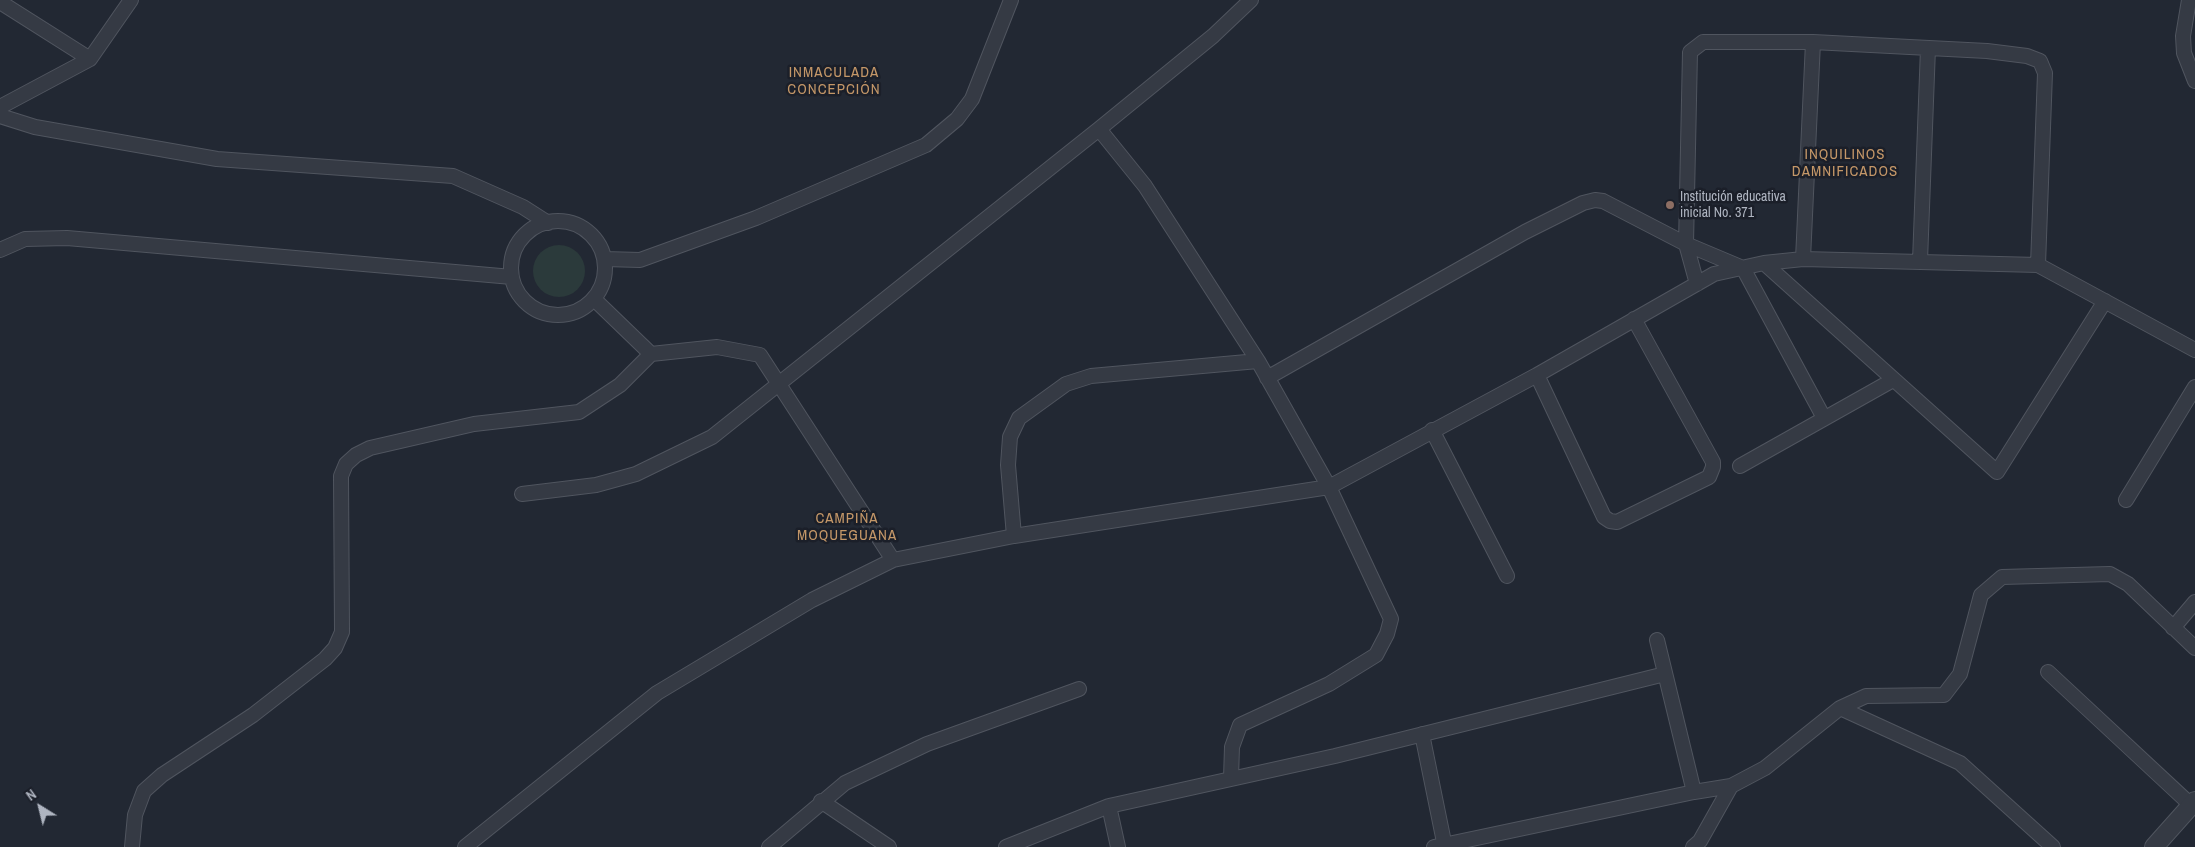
<!DOCTYPE html>
<html>
<head>
<meta charset="utf-8">
<style>
  body { margin:0 }
  #map { position:relative; width:2195px; height:847px; overflow:hidden; background:#222833; font-family:"Archivo Narrow",sans-serif }
  canvas { display:block }
  .north { position:absolute; left:15px; top:782px; width:50px; height:50px; -webkit-text-stroke:4px #1b1f29; paint-order:stroke; rotate:324deg; font-size:14px; font-weight:700; line-height:20px; text-align:center; color:#afb5c1 }
  .north::after { content:''; display:block; margin:auto; width:18px; height:22px; background:#afb5c1; clip-path:polygon(50% 0,100% 100%,50% 72%,0 100%) }
</style>
</head>
<body>
<div id="map">
<canvas width="2195" height="847"></canvas>
<div class="north">N</div>
</div>
<script>
const g = document.querySelector('canvas').getContext('2d');
g.lineJoin = 'round';
function fillPath(path, color) { g.fillStyle = color; g.fill(path, 'evenodd'); }
const toPath = rows => new Path2D(rows.map(r => 'M' + r).join(''));
function trace(path, color, width, dash) { g.strokeStyle = color; g.lineWidth = width; g.lineCap = dash ? 'butt' : 'round'; g.setLineDash(dash || []); g.stroke(path); }
function label(font, color, halo, rows, align = 'center') {
  g.font = font + ' "Archivo Narrow",sans-serif'; g.lineWidth = 5; g.setLineDash([]); g.textBaseline = 'middle'; g.strokeStyle = halo; g.fillStyle = color; for (const [text, x, y, turn = 0] of rows) {
    g.save(); g.translate(x, y); g.rotate((+turn || 0) * Math.PI / 180); g.textAlign = isNaN(turn) ? turn : align; if (halo) g.strokeText(text, 0, 0); g.fillText(text, 0, 0); g.restore();
  }
}
const green = toPath([
  '533 271a26 26 0 1 1 52 0a26 26 0 1 1-52 0Z'
]);
const minor = toPath([
  [2189,0,2183,36,2184,53,2195,81],
  [0,2,90,59],
  [0,107,90,59,131,0],
  [0,116,35,127,217,159,453,176,523,207,548,223],
  [1099,129,1145,186,1258,361,1329,487,1391,619,1387,634,1376,655,1329,684,1240,725,1232,747,1231,778],
  '511 268a47 47 0 1 1 94 0a47 47 0 1 1-94 0Z',
  [0,250,25,239,67,238,512,277],
  [605,259,640,260,756,218,926,145,957,119,972,99,1011,0],
  [1803,259,1813,42],
  [1920,261,1928,48],
  [1764,263,1997,472,2105,301],
  [1697,284,1686,244,1690,52,1703,42,1813,42,1987,51,2027,56,2040,61,2045,73,2038,265],
  [594,299,651,354],
  [1537,375,1604,517,1610,521,1617,522,1709,477,1713,467,1713,462,1634,319],
  [1267,378,1525,232,1583,203,1595,200,1603,201,1686,244,1743,268,1824,418],
  [1432,430,1507,576],
  [1740,466,1893,380],
  [522,494,596,485,636,474,712,437,1099,129,1213,36,1251,0],
  [2126,500,2195,387],
  [1014,536,1008,465,1010,437,1019,418,1066,384,1091,376,1258,361],
  [2173,628,2195,602],
  [1657,640,1694,792],
  [2048,672,2191,805],
  [1840,708,1960,763,2053,847],
  [1422,734,1445,847],
  [821,801,889,847],
  [1109,806,1118,847],
  [132,847,135,815,144,791,162,775,253,715,325,659,335,648,342,632,341,476,346,464,356,455,370,448,474,424,579,412,620,385,651,354,717,347,760,355,893,560],
  [465,847,657,693,812,600,893,560,1014,536,1329,487,1537,375,1714,274,1764,263,1803,259,2038,265,2195,350],
  [769,847,845,783,927,744,1079,689],
  [1006,847,1109,806,1335,756,1665,674],
  [1434,847,1694,792,1731,786,1765,768,1840,708,1866,696,1944,695,1960,674,1981,595,2002,577,2110,574,2128,584,2195,648],
  [1693,847,1700,841,1731,786]
]);
const tertiary = toPath([
  [2154,847,2195,801]
]);
const markers = [
  [1670,205,5,"#8d6e63"]
];
const poiNames = [
  ["Institución educativa",1680,197],
  ["inicial No. 371",1680,213]
];
const neighbourhoodNames = [
  ["INMACULADA",834,73],
  ["CONCEPCIÓN",834,90],
  ["INQUILINOS",1845,155],
  ["DAMNIFICADOS",1845,172],
  ["CAMPIÑA",847,519],
  ["MOQUEGUANA",847,536]
];
fillPath(green, '#2b3a3b');
trace(minor, '#50555f', 16);
trace(tertiary, '#50555f', 20);
trace(minor, '#353a44', 14);
trace(tertiary, '#353a44', 18);
for (const [x, y, r, color] of markers) { const dot = new Path2D(); dot.arc(x, y, r, 0, 2 * Math.PI); g.fillStyle = color; g.fill(dot); trace(dot, '#1b1f29', 2); }
label('14px', '#afb5c1', '#1b1f29', poiNames, 'left');
g.letterSpacing = '1px';
label('15px', '#c49768', '#1b1f29', neighbourhoodNames);
g.letterSpacing = '0px';
</script>
</body>
</html>
